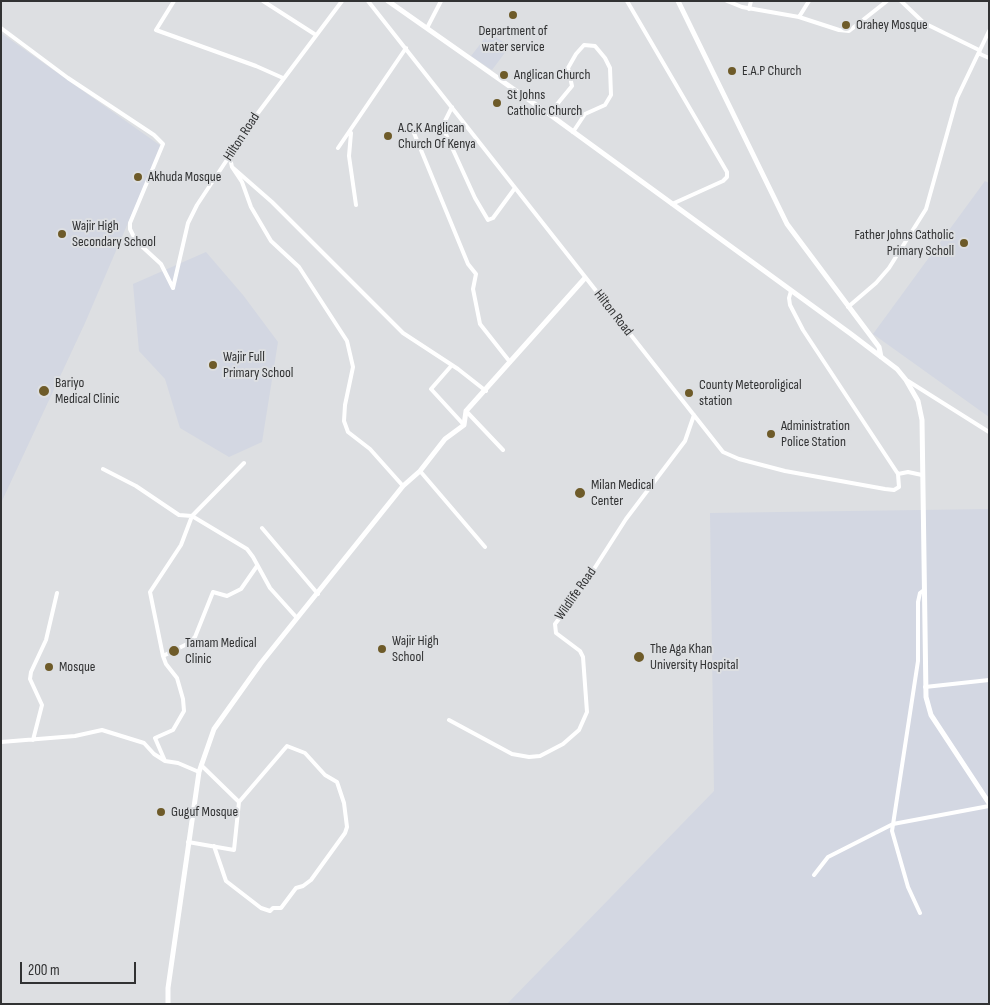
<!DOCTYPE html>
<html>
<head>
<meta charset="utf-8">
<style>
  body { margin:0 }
  #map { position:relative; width:990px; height:1005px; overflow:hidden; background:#dddfe2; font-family:"Sofia Sans Condensed",sans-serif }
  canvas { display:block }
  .frame { position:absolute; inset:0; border:2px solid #313233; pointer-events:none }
  .scale { position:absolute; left:20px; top:962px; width:116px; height:22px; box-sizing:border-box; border:2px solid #313233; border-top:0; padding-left:6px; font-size:15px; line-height:18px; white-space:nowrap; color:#313233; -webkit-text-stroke:4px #dddfe2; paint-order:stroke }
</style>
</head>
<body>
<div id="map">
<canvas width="990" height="1005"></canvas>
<div class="frame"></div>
<div class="scale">200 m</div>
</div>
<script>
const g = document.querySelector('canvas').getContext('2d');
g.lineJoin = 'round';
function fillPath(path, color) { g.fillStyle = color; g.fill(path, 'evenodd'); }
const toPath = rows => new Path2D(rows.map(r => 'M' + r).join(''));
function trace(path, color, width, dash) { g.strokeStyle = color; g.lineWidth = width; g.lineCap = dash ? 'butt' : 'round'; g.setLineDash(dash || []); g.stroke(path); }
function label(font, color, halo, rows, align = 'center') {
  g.font = font + ' "Sofia Sans Condensed",sans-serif'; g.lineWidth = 4; g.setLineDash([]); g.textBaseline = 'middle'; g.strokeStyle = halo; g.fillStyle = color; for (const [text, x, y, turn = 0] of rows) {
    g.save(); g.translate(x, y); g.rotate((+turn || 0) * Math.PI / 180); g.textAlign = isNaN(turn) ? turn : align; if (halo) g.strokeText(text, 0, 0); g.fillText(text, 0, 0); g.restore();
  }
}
const built = toPath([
  [1,33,161,146,85,323,1,503],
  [492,35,510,46,492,70,471,56,485,38,488,41],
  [985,181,989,183,989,417,873,334],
  [206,252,243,295,278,342,262,442,229,457,180,428,165,379,139,351,133,284],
  [989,509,989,1004,507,1004,714,791,710,513]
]);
const street = toPath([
  [174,1,156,30,256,66,283,78],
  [263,1,316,35],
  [368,1,723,452,739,459,785,471,885,489,894,490,899,487,898,474,908,472,922,475],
  [627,1,727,172,727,177,723,181,672,204],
  [727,1,742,7,799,17,839,30,849,31,887,1],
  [901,1,924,23,979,50,980,54,989,58],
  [749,9,751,1],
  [799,17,809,1],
  [1,28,68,78,154,135,163,144,130,223,130,229,136,241,161,264,173,288],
  [427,28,441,1],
  [452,107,443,125,444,130,475,198,488,220,493,218,515,188],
  [549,114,572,86,568,68,576,54,584,45,595,46,605,58,610,68,611,95,605,105,585,114,573,132],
  [351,133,349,156,356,205],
  [414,133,468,264,476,274,473,289,480,324,510,362],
  [338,148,406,48],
  [230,158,232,167,272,202,403,333,458,369,486,391],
  [232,167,242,182,251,207,271,241,299,267,347,341,353,367,345,405,344,421,348,432,370,449,403,486],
  [173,288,188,223,197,205,258,113,342,1],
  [791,291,789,298,790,305,803,330,898,474],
  [848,307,876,283,889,268,926,209,957,98,989,31],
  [452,365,431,389,464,425],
  [908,381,989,432],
  [466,411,503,450],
  [103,469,136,486,179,515,192,516,247,549,253,557,270,588,297,618],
  [420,471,485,547],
  [262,528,318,594],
  [163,656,189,643,195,637,213,592,227,596,241,589,257,566],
  [925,687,989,680],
  [449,720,512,754,529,757,540,756,563,744,579,730,587,712,583,657,580,651,556,633,555,624,578,594,626,519,685,441,694,415],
  [33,740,42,705,30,679,31,672,46,640,57,593],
  [1,742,75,736,102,730,144,743,154,754,165,761,178,763,199,772],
  [165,761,155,738,173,730,184,711,183,699,177,678,166,664,163,656,150,592,181,545,192,516,244,463],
  [201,765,239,802],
  [188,842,234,850,239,802,287,746,305,753,325,775,337,782,344,803,347,827,345,833,311,880,303,886,296,888,281,908,273,908,270,911,261,908,226,881,214,846],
  [814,875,828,857,893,824,989,806],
  [920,913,908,887,892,831,918,661,918,602,920,593,924,590]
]);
const secondary = toPath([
  [388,1,549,114,851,334,897,369,906,380,918,401,922,420,926,697,931,715,989,803],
  [678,1,787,224,879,347,881,357],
  [168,1004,168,988,199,772,214,729,261,663,403,486,420,471,445,439,464,425,466,411,585,278]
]);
const markers = [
  [513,15,5,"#6e5b29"],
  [846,25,5,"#6e5b29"],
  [732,71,5,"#6e5b29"],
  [504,75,5,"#6e5b29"],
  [497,103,5,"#6e5b29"],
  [388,136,5,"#6e5b29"],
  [138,177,5,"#6e5b29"],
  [62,234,5,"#6e5b29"],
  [964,243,5,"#6e5b29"],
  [213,365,5,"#6e5b29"],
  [44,391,6,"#6e5b29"],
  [689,393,5,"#6e5b29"],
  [771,434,5,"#6e5b29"],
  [580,493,6,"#6e5b29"],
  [382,649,5,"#6e5b29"],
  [174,651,6,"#6e5b29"],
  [639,657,6,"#6e5b29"],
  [49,667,5,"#6e5b29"],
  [161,812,5,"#6e5b29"]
];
const poiNames = [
  ["Orahey Mosque",856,25],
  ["Department of",513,31,"center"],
  ["water service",513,47,"center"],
  ["E.A.P Church",742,71],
  ["Anglican Church",514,75],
  ["St Johns",507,95],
  ["Catholic Church",507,111],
  ["A.C.K Anglican",398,128],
  ["Church Of Kenya",398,144],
  ["Akhuda Mosque",148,177],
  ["Wajir High",72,226],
  ["Secondary School",72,242],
  ["Father Johns Catholic",954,235,"right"],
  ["Primary Scholl",954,251,"right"],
  ["Wajir Full",223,357],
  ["Primary School",223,373],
  ["Bariyo",55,383],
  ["Medical Clinic",55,399],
  ["County Meteoroligical",699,385],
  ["station",699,401],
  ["Administration",781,426],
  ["Police Station",781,442],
  ["Milan Medical",591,485],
  ["Center",591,501],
  ["Wajir High",392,641],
  ["School",392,657],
  ["Tamam Medical",185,643],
  ["Clinic",185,659],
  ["The Aga Khan",650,649],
  ["University Hospital",650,665],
  ["Mosque",59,667],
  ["Guguf Mosque",171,812]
];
const streetNames = [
  ["Hilton Road",242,137,-57],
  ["Hilton Road",613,313,52],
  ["Wildlife Road",576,594,-55]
];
fillPath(built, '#d3d7e2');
trace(street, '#fff', 4);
trace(secondary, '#fff', 5);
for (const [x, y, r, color] of markers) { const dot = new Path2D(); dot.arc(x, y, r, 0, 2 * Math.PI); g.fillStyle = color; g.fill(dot); trace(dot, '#dddfe2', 2); }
label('14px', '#313233', '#dddfe2', poiNames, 'left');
label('14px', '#313233', '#dddfe2', streetNames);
</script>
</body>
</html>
